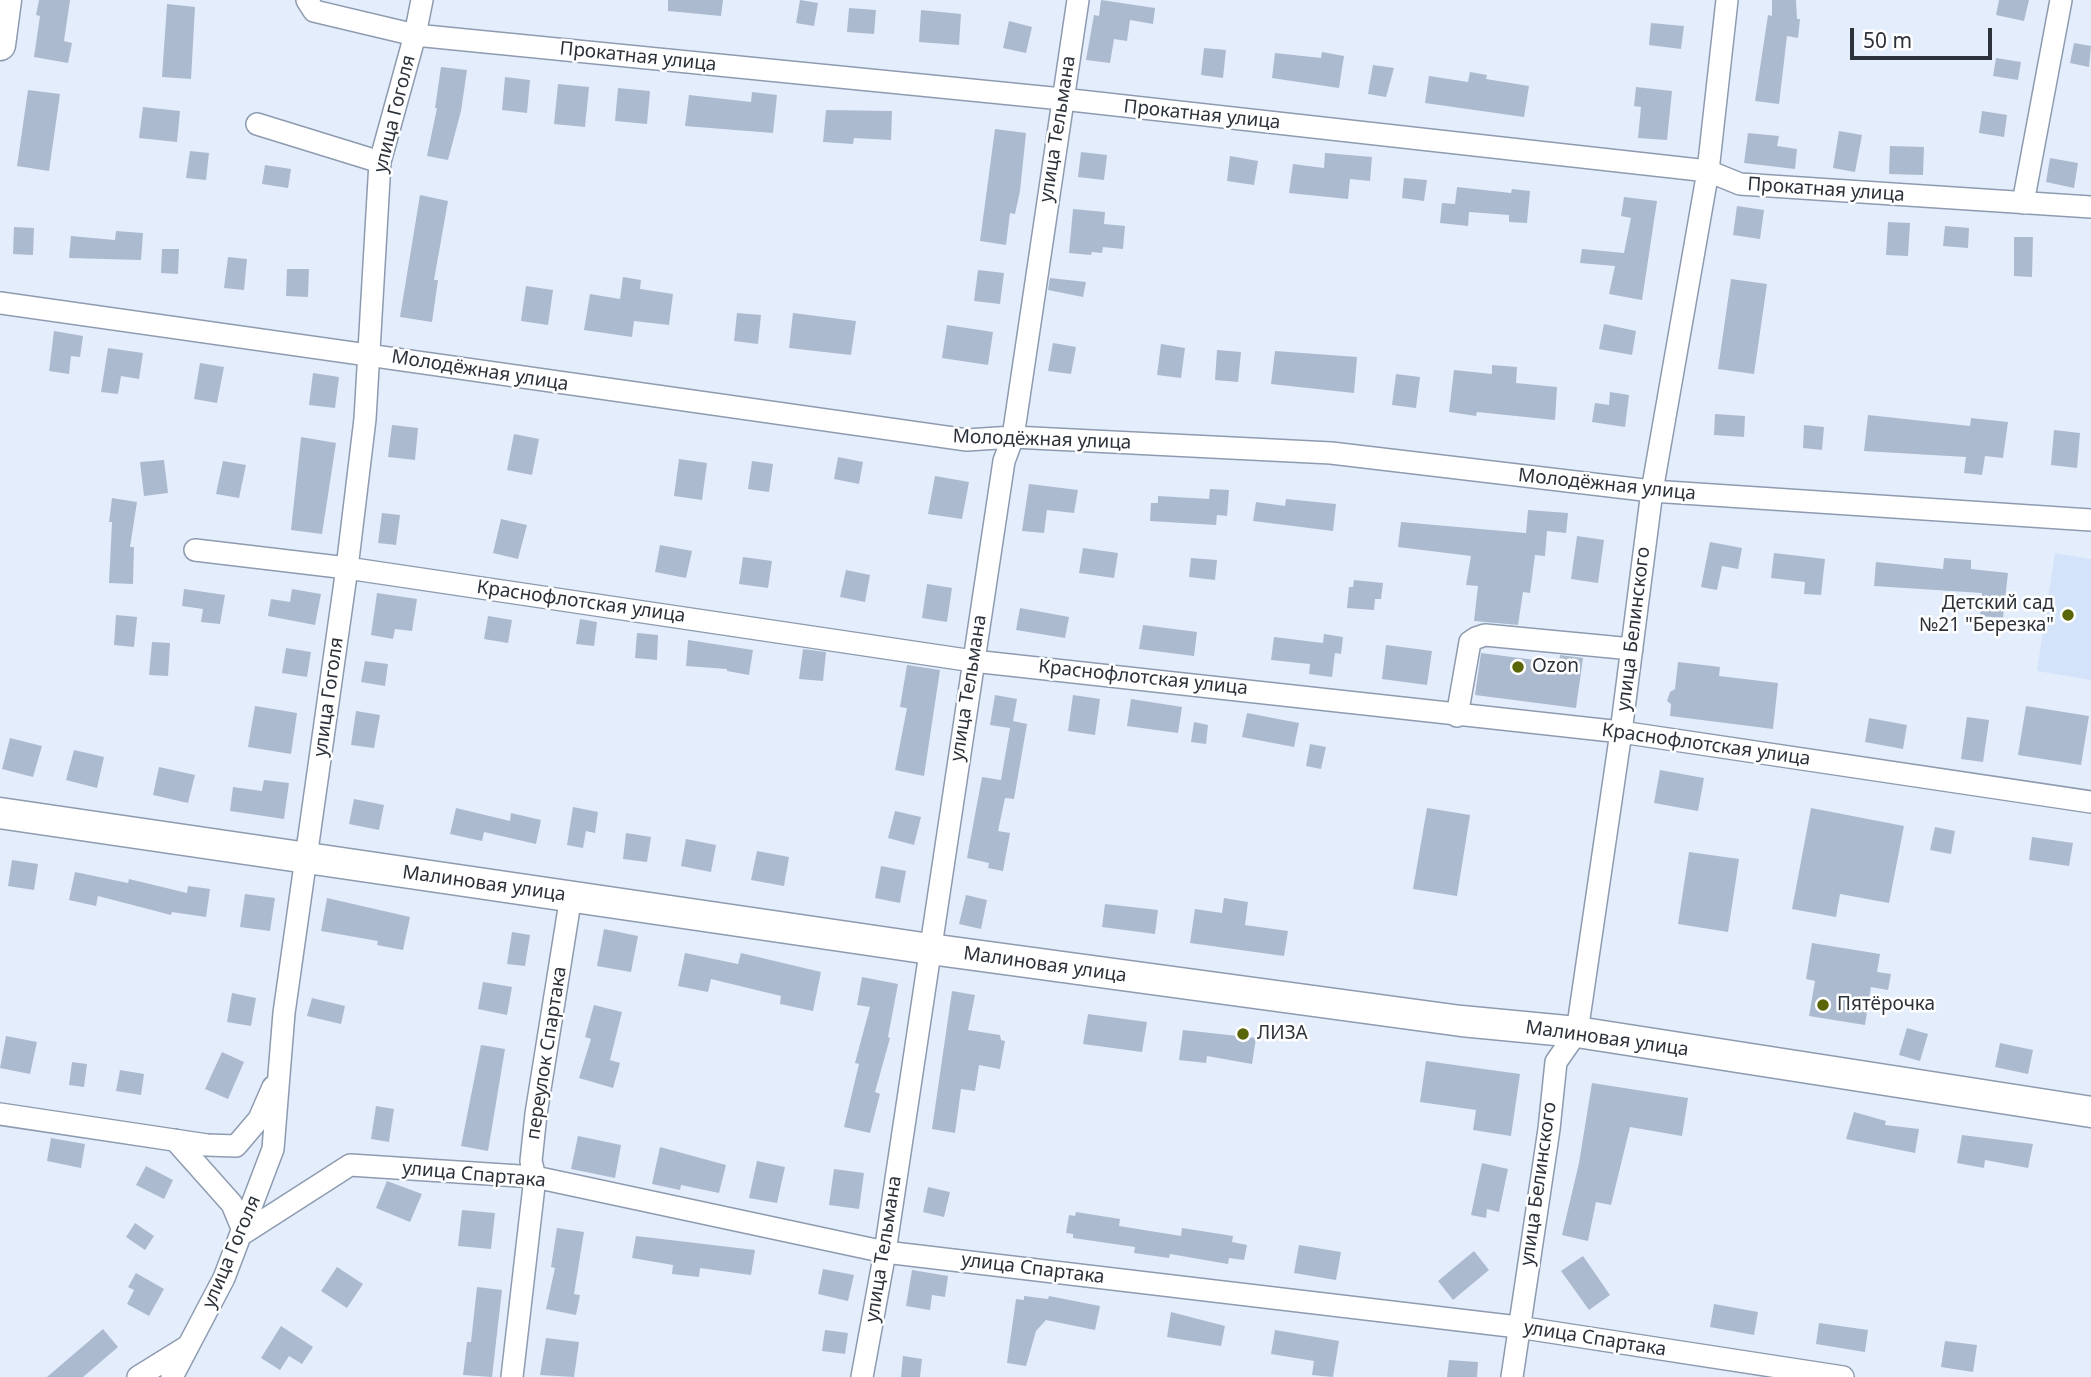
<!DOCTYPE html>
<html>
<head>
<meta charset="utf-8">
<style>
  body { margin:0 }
  #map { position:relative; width:2091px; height:1377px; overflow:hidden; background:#e4edfb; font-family:"Noto Sans",sans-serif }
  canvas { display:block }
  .scale { position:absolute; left:1850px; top:28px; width:142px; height:32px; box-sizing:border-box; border:4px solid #2c323a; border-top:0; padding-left:9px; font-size:21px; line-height:24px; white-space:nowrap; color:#2c323a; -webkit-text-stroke:5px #fff; paint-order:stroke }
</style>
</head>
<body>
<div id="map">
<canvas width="2091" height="1377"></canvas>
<div class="scale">50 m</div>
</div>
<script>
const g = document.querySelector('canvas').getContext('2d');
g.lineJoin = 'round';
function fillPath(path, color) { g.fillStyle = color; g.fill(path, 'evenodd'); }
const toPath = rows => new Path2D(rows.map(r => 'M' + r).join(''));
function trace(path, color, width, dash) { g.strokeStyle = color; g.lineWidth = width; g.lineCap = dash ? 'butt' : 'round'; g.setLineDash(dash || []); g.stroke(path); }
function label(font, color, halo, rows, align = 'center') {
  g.font = font + ' "Noto Sans",sans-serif'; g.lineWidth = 5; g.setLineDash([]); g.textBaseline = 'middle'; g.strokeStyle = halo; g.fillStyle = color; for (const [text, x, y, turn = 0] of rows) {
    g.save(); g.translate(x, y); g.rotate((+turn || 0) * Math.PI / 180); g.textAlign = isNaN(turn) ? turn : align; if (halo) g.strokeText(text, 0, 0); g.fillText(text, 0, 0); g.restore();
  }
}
const built = toPath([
  [2055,553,2091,559,2091,680,2037,671]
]);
const building = toPath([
  [39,0,70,0,64,41,72,43,68,63,34,57,40,16,36,15],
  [668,0,723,0,721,16,668,11],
  [800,0,818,3,814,26,796,23],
  [1101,0,1155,8,1153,24,1130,20,1127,41,1114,39,1110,63,1086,60,1094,15,1099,16],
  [1772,0,1796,0,1797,19,1800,19,1798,38,1787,36,1779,104,1755,101,1768,15,1772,16],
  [1999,0,2029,0,2024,21,1996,15],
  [167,4,195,7,191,79,162,77],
  [849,8,876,10,874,34,847,32],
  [921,10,961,14,959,45,919,42],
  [1009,21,1032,27,1026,53,1003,48],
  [1651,23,1684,26,1681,49,1649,45],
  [2074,43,2091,46,2089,67,2070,63],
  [1204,48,1226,50,1223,78,1201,75],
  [1322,52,1344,56,1339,88,1272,78,1275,53,1321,58],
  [1996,58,2021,62,2018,80,1993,76],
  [1373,65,1394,68,1386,97,1368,94],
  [441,67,467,70,461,111,448,160,427,156,437,108,435,108],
  [1470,72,1487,75,1486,79,1529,86,1524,117,1425,103,1429,76,1468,82],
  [505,77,530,80,527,113,502,110],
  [558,84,589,87,585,127,554,124],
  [1636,87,1672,91,1667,140,1638,138,1641,107,1634,106],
  [618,88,650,91,647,124,615,121],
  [28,90,60,94,49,171,17,166],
  [752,92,777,95,773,133,685,126,689,95,751,102],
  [143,107,180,111,177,142,139,138],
  [826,110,892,111,891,140,854,138,853,144,823,142],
  [1982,111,2007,115,2004,137,1979,133],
  [995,129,1026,133,1020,191,1015,214,1010,213,1006,245,980,241],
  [1839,131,1862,135,1855,172,1833,168],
  [1748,133,1779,136,1777,146,1797,149,1795,169,1744,163],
  [1890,146,1924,147,1923,175,1889,174],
  [190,151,209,153,206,180,186,178],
  [1081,152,1107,155,1104,180,1078,177],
  [1325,153,1372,157,1370,181,1350,179,1348,199,1289,193,1293,164,1324,168],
  [1230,156,1258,161,1254,185,1227,181],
  [2050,158,2078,163,2074,188,2046,182],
  [265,165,291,169,288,188,262,184],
  [1404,178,1427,180,1424,201,1402,198],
  [1457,187,1511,193,1512,189,1530,191,1527,223,1509,222,1509,215,1469,212,1468,226,1440,223,1442,203,1455,204],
  [420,195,448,201,434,280,438,280,432,322,400,317],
  [1624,197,1657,201,1642,300,1609,294,1615,266,1580,263,1582,249,1624,253,1631,218,1621,216],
  [1737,206,1764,210,1760,239,1733,235],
  [1073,209,1105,212,1104,224,1125,226,1123,249,1103,247,1102,253,1092,252,1091,255,1069,253],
  [1888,222,1910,223,1908,256,1886,255],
  [1945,226,1969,228,1968,248,1943,246],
  [14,227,34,228,33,255,13,254],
  [116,231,143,233,141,260,69,258,71,236,115,240],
  [2014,237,2033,237,2032,277,2014,276],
  [162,249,179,249,178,274,161,273],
  [228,257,247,259,244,290,224,288],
  [287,269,309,269,308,297,286,296],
  [978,270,1004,273,1000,304,974,301],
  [623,277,641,280,640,289,673,294,669,325,634,321,632,337,584,330,590,294,620,299],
  [1050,278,1086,282,1083,297,1048,290],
  [1731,279,1767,284,1754,374,1718,369],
  [526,286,553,290,548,325,521,321],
  [737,313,761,315,758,344,734,341],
  [793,313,856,321,851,355,789,348],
  [1604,324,1636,331,1632,355,1599,349],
  [947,325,993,332,988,365,942,358],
  [54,331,83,336,80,357,71,356,69,374,49,371],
  [1053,343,1076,347,1071,374,1048,371],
  [1161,344,1185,348,1181,378,1157,375],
  [108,348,143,353,139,379,121,376,118,394,101,392],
  [1217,350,1241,352,1238,382,1215,380],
  [1275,351,1357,357,1354,393,1271,384],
  [200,363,224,367,217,403,194,399],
  [1492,365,1517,367,1516,383,1557,387,1555,420,1477,412,1476,416,1449,412,1454,370,1492,374],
  [313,373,339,377,335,408,309,405],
  [1396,374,1420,377,1416,408,1392,405],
  [1610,392,1629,395,1625,427,1592,422,1595,403,1609,405],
  [1715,414,1745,416,1744,437,1714,435],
  [1868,415,1970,426,1971,418,2008,422,2003,458,1985,456,1982,475,1964,473,1966,457,1864,451],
  [392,425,418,428,415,460,388,457],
  [1804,425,1824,427,1822,450,1803,448],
  [2054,430,2080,433,2077,468,2051,465],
  [514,434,539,439,532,475,507,470],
  [301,437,336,443,322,534,291,530],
  [838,457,863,462,859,484,834,479],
  [679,459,707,463,702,500,674,496],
  [164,460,168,493,144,496,140,462],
  [223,461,246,465,239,498,216,494],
  [752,461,773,464,769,492,748,489],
  [935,476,969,482,962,519,928,514],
  [1029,484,1078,490,1074,513,1047,510,1044,533,1022,531],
  [1210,489,1229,490,1227,516,1217,515,1216,525,1150,521,1151,503,1158,503,1158,496,1209,499],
  [112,498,137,502,130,547,134,547,133,584,109,583,112,522,109,522],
  [1286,499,1336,504,1333,531,1253,521,1256,502,1285,506],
  [1528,510,1568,513,1566,533,1547,531,1545,556,1535,555,1530,593,1523,592,1518,625,1474,621,1478,586,1466,585,1471,556,1398,547,1401,522,1526,533],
  [382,513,400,515,396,545,378,543],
  [501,519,527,525,518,559,493,553],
  [1577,536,1604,540,1598,583,1571,579],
  [1710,542,1742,548,1738,569,1722,566,1717,590,1701,587],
  [660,545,692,551,686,578,655,572],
  [1083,548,1118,553,1114,578,1079,573],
  [1774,553,1825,559,1821,595,1804,594,1805,582,1771,578],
  [743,557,772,561,768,588,739,584],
  [1191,558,1217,560,1215,580,1189,577],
  [1944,558,1971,560,1971,569,2008,573,2003,618,1980,616,1982,593,1874,586,1876,562,1943,569],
  [846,570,870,575,865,602,840,597],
  [1354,580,1383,583,1381,599,1375,599,1374,610,1347,608,1349,587,1353,587],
  [927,584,952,588,947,622,922,618],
  [184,589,225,595,220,624,201,622,203,609,182,606],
  [292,589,321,594,315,625,268,616,271,599,290,602],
  [377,593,417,599,412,631,395,629,393,639,371,635],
  [1020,608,1069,617,1065,638,1016,630],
  [116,615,137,617,134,647,114,645],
  [488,616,512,620,508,643,484,639],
  [580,619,597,622,594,646,576,644],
  [1143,625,1197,632,1194,656,1139,649],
  [637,633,658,635,657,660,635,658],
  [1324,634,1343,637,1341,654,1335,653,1332,677,1309,674,1310,664,1271,660,1274,637,1323,643],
  [688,640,753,650,749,675,727,671,727,669,686,666],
  [152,642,170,643,168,676,149,675],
  [1386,645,1432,651,1427,685,1382,679],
  [286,648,311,652,307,677,282,673],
  [803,649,826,652,823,681,799,679],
  [1481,653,1535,660,1534,668,1558,671,1560,655,1583,658,1576,708,1475,695],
  [365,661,388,664,385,686,361,682],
  [1678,662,1720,667,1719,676,1778,683,1773,729,1670,716,1671,704,1667,701,1670,692,1675,689],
  [907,665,940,670,924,776,895,770,907,708,900,707],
  [995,695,1017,699,1013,721,1027,724,1014,799,1005,798,998,831,1010,833,1003,871,988,868,989,863,967,858,982,777,1001,780,1010,728,990,725],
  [1073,695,1100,699,1095,735,1068,731],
  [1131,699,1182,707,1178,733,1127,726],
  [255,706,297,713,291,754,248,747],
  [2026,706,2089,716,2081,765,2018,755],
  [356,711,380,715,374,748,351,745],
  [1247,713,1299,723,1294,747,1242,737],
  [1967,717,1989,720,1983,762,1961,759],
  [1869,718,1907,725,1903,749,1865,742],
  [1194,722,1208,725,1206,744,1191,742],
  [10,738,42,746,33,777,2,769],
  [1310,744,1326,747,1321,769,1306,766],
  [74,750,104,757,97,788,66,780],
  [159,767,195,775,188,803,153,795],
  [1660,770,1704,778,1698,811,1654,803],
  [264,780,289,783,284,819,230,811,233,787,262,791],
  [354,799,384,805,379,830,349,824],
  [573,807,598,812,595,833,586,831,583,848,567,845],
  [456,808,510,821,511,813,541,820,536,844,484,832,482,841,450,834],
  [1427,808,1470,815,1457,896,1413,889],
  [1811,808,1904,826,1889,903,1840,894,1836,917,1792,909],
  [895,811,921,817,914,845,888,838],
  [1935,827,1955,831,1951,854,1930,850],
  [626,833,651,837,647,862,623,859],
  [2032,837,2073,843,2069,866,2029,860],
  [686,839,716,845,711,872,681,866],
  [757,851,789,857,784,886,751,880],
  [1689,852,1739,859,1728,932,1678,924],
  [12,860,38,864,34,890,8,886],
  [881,866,906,871,900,903,875,898],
  [75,872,128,883,129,879,187,893,188,886,210,889,206,917,172,912,171,915,98,896,96,906,69,900],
  [245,894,275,898,270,931,240,927],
  [966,895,987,900,981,929,959,924],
  [327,898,410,917,403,950,377,945,378,941,321,931],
  [1224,898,1248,902,1245,925,1288,931,1284,956,1190,943,1195,909,1222,913],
  [1105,904,1158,910,1155,934,1102,927],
  [604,929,638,936,631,972,597,966],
  [512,932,530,935,525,966,507,964],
  [1812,943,1880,954,1877,972,1891,974,1888,990,1871,987,1865,1025,1809,1016,1815,981,1806,979],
  [685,953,738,964,741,953,821,972,813,1011,780,1004,781,996,711,979,708,992,678,986],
  [862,977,898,984,888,1037,890,1038,875,1092,880,1094,870,1133,844,1127,859,1064,855,1063,870,1007,857,1005],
  [483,982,512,987,507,1015,478,1009],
  [952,991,975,995,968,1030,1000,1035,1001,1040,1005,1041,1000,1069,979,1065,975,1091,961,1089,955,1133,932,1129],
  [232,993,256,998,251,1026,227,1022],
  [312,998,345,1006,341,1024,307,1016],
  [594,1005,622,1012,610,1060,620,1063,613,1088,579,1078,591,1039,585,1037],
  [1088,1014,1147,1022,1142,1052,1083,1044],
  [1907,1028,1928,1034,1920,1061,1899,1055],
  [1183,1030,1256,1038,1252,1064,1207,1056,1206,1063,1179,1060],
  [6,1036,37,1042,30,1074,0,1068],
  [2000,1043,2033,1050,2028,1074,1995,1067],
  [481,1045,505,1049,488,1151,461,1146],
  [222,1052,244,1062,228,1099,205,1089],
  [1426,1061,1520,1074,1511,1136,1473,1130,1476,1110,1420,1102],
  [72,1062,87,1064,84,1087,69,1085],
  [120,1070,144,1074,141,1095,116,1091],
  [1592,1083,1688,1098,1682,1136,1630,1127,1611,1205,1596,1202,1588,1241,1562,1235,1579,1163],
  [376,1106,394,1109,389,1142,371,1139],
  [1854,1112,1886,1121,1885,1125,1919,1129,1915,1153,1846,1139],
  [1962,1135,2033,1144,2028,1168,1985,1160,1984,1168,1957,1163],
  [578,1136,621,1145,615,1178,571,1169],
  [51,1138,85,1144,81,1168,47,1161],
  [660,1147,726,1165,719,1193,681,1185,680,1190,652,1184],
  [757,1161,785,1167,777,1203,749,1198],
  [1482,1163,1508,1169,1499,1212,1487,1209,1486,1218,1471,1215],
  [146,1166,173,1180,164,1199,136,1185],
  [834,1169,864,1173,859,1209,829,1205],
  [387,1181,422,1194,410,1222,376,1208],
  [928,1187,950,1192,944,1217,923,1212],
  [462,1210,495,1213,491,1249,458,1246],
  [1076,1212,1120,1219,1119,1226,1181,1236,1182,1228,1233,1236,1232,1242,1247,1245,1244,1260,1229,1258,1228,1264,1170,1254,1169,1258,1134,1253,1135,1247,1073,1238,1073,1234,1066,1233,1069,1215,1075,1216],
  [135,1223,154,1236,145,1250,126,1237],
  [557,1228,584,1232,574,1294,580,1295,576,1315,546,1309,555,1268,551,1267],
  [636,1236,755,1250,751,1275,700,1268,699,1277,672,1274,673,1265,632,1258],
  [1299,1245,1341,1252,1336,1280,1294,1273],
  [1474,1251,1489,1270,1453,1300,1438,1281],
  [1583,1256,1610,1295,1589,1310,1561,1271],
  [337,1267,363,1284,347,1308,321,1291],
  [823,1269,854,1275,848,1301,818,1294],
  [912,1270,948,1276,945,1297,932,1295,930,1310,906,1306],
  [136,1273,164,1289,149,1316,127,1304,134,1290,128,1287],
  [477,1287,502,1290,492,1377,463,1375,467,1342,471,1342],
  [1024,1296,1048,1299,1049,1296,1100,1306,1095,1330,1046,1320,1036,1331,1026,1366,1007,1363,1016,1299,1024,1300],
  [1714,1304,1758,1312,1754,1335,1710,1327],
  [1171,1312,1225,1326,1221,1346,1167,1337],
  [1819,1323,1868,1330,1865,1352,1816,1344],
  [281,1326,313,1347,302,1364,289,1356,280,1370,261,1358],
  [103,1329,118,1347,83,1377,47,1377],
  [825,1330,848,1333,845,1354,822,1351],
  [1275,1330,1339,1341,1333,1377,1312,1375,1314,1361,1271,1354],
  [546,1338,579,1342,574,1377,540,1375],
  [1945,1341,1977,1345,1973,1372,1941,1367],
  [903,1356,922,1359,920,1377,901,1377],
  [1449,1360,1478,1362,1477,1377,1447,1377]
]);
const street = toPath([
  [307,0,314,11,415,35,1062,99,1708,171,1740,184,2091,207],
  [257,124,380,162],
  [2023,203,2061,0],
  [0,303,967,440,1013,437,1331,453,1652,491,2091,520],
  [195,550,347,568,973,661,1621,732,2091,802],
  [1457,716,1470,642,1476,638,1485,635,1632,649],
  [0,1114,207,1145,236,1146,259,1119,273,1087],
  [175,1140,232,1204,244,1233,350,1165,535,1177,885,1252,1518,1327,1843,1377],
  [138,1377,188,1346],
  [172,1377,224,1278,273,1149,284,1013,347,568,365,419,380,162,415,35,422,0],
  [512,1377,535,1177,531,1161,536,1114,571,896],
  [862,1377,885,1252,1004,461,1013,437,1078,0],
  [1512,1377,1549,1129,1556,1062,1577,1032,1621,732,1652,491,1708,171,1727,0]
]);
const secondary = toPath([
  [0,45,6,0],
  [0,813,930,949,1461,1021,1577,1032,2091,1112]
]);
const markers = [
  [2068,615,7,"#596507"],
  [1518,667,7,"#596507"],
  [1823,1005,7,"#596507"],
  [1243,1034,7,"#596507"]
];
const streetNames = [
  ["Прокатная улица",638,57,6],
  ["улица Гоголя",395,114,-76],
  ["Прокатная улица",1202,115,6],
  ["улица Тельмана",1058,129,-81],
  ["Прокатная улица",1826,190,4],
  ["Молодёжная улица",480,371,9],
  ["Молодёжная улица",1042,440,2],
  ["Молодёжная улица",1607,485,6],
  ["Краснофлотская улица",581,602,8],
  ["улица Белинского",1634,629,-83],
  ["Краснофлотская улица",1143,678,6],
  ["улица Тельмана",969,688,-81],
  ["улица Гоголя",329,697,-82],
  ["Краснофлотская улица",1706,745,8],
  ["Малиновая улица",484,884,8],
  ["Малиновая улица",1045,965,8],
  ["Малиновая улица",1607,1039,8],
  ["переулок Спартака",547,1053,-81],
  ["улица Спартака",474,1175,5],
  ["улица Белинского",1539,1184,-82],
  ["улица Тельмана",884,1249,-81],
  ["улица Гоголя",232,1252,-67],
  ["улица Спартака",1033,1269,7],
  ["улица Спартака",1595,1339,9]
];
const poiNames = [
  ["Детский сад",2054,604,"right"],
  ["№21 \"Березка\"",2054,626,"right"],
  ["Ozon",1532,667],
  ["Пятёрочка",1837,1005],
  ["ЛИЗА",1257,1034]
];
fillPath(built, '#d3e3fa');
fillPath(building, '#acbad0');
trace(street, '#8d9bb0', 24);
trace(secondary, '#8d9bb0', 33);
trace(street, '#fff', 21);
trace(secondary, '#fff', 30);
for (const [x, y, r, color] of markers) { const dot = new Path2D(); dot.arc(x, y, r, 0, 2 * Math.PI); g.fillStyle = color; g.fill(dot); trace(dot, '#fff', 2.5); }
label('19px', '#2c323a', '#fff', streetNames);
label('19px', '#2c323a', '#fff', poiNames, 'left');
</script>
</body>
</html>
